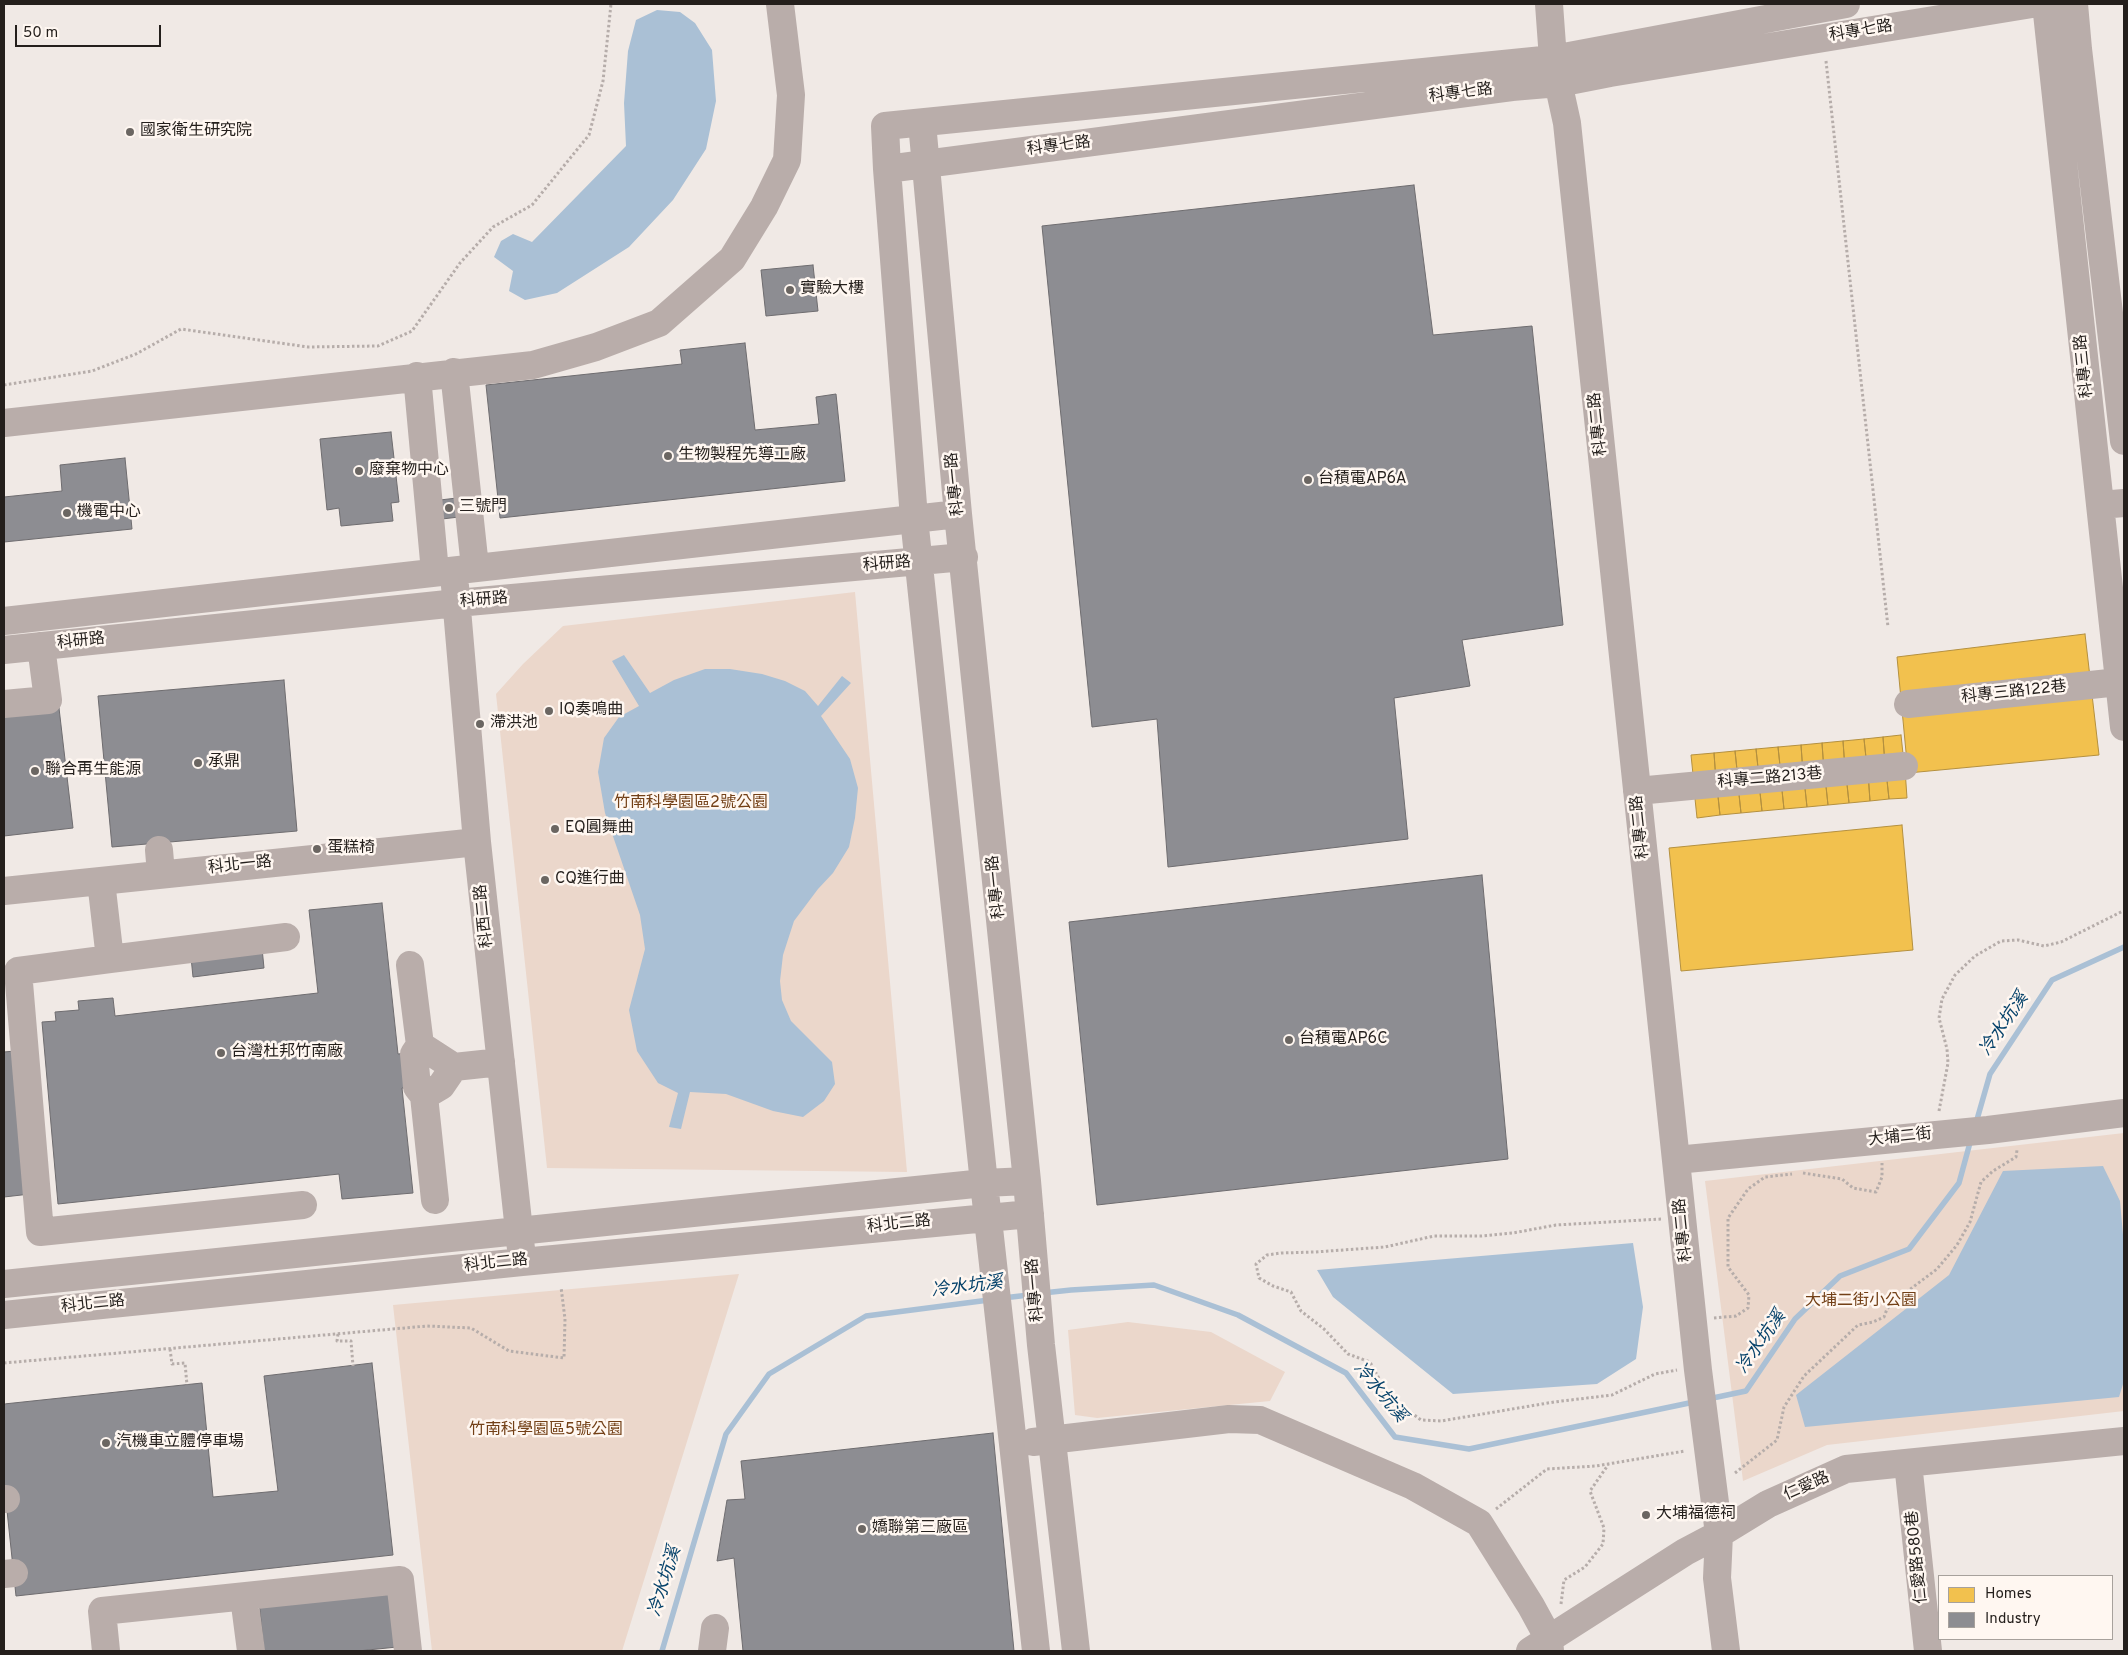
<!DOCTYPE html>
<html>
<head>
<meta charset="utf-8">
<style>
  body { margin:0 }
  #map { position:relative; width:2128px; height:1655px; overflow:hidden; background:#f0e9e5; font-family:Overpass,sans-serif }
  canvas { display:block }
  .frame { position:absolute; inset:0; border:5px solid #241f1c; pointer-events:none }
  .legend { position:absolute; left:1938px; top:1575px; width:175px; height:65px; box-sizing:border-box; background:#fff7f1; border:1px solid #a7a19c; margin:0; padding:6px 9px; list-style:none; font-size:15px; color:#241f1c }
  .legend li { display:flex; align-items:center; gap:10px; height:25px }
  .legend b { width:25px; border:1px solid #a7a19c }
  .scale { position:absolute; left:15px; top:25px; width:146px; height:22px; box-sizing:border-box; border:2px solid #241f1c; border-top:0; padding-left:6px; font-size:15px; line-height:18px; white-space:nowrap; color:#241f1c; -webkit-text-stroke:4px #fff7f1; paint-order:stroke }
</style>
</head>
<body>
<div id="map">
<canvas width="2128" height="1655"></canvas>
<div class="frame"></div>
<ul class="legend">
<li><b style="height:14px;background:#f2c14e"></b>Homes</li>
<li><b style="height:14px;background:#8d8d92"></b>Industry</li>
</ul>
<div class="scale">50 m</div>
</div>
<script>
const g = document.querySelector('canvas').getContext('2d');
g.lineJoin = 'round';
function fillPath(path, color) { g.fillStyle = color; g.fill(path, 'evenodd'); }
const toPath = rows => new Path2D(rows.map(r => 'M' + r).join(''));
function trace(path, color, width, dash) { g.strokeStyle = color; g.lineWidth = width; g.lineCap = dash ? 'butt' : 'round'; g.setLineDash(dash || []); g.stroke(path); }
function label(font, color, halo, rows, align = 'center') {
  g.font = font + ' Overpass,"Noto Sans TC",sans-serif'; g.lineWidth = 5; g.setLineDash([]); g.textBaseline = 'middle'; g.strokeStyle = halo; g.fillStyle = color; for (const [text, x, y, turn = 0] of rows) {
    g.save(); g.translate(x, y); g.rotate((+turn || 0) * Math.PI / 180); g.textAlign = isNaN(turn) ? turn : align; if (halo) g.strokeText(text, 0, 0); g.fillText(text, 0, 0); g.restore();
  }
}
const green = toPath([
  [855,592,907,1172,547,1168,496,694,523,664,563,626],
  [2124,1133,2124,1411,1827,1445,1743,1481,1705,1181],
  [739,1274,622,1651,432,1651,393,1305],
  [1128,1322,1211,1332,1285,1372,1270,1401,1097,1418,1075,1415,1068,1330]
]);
const water = toPath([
  [657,10,680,12,695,23,712,50,716,101,706,149,673,200,629,247,557,293,525,300,509,291,513,271,494,257,501,241,513,234,532,242,626,146,624,103,628,51,636,20],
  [624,655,650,693,674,680,705,669,730,669,762,674,785,681,805,691,818,706,842,676,851,683,821,716,850,759,858,788,855,818,849,847,833,873,818,889,794,921,783,955,780,981,782,1000,791,1021,832,1062,835,1084,824,1101,803,1117,773,1111,726,1094,690,1092,681,1129,669,1127,678,1093,658,1083,637,1051,629,1010,645,949,640,915,605,813,598,772,604,738,619,717,639,706,612,661],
  [2103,1166,2120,1201,2124,1246,2124,1381,2119,1397,1805,1427,1796,1395,1949,1275,2003,1171],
  [1633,1243,1643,1307,1636,1359,1597,1384,1453,1394,1333,1297,1317,1270]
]);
const homes = toPath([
  [2085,634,2099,755,1908,773,1897,657,2085,634],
  [1901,735,1904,763,1885,765,1883,737,1901,735],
  [1883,737,1885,765,1867,767,1864,739,1883,737],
  [1864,739,1867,767,1845,769,1843,741,1864,739],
  [1843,741,1845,769,1824,771,1822,743,1843,741],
  [1822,743,1824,771,1803,773,1801,745,1822,743],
  [1801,745,1803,773,1781,775,1778,747,1801,745],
  [1778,747,1781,775,1759,777,1756,749,1778,747],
  [1756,749,1759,777,1738,779,1735,751,1756,749],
  [1735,751,1738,779,1716,781,1714,753,1735,751],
  [1714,753,1716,781,1694,784,1691,755,1714,753],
  [1905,769,1907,798,1889,799,1886,771,1905,769],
  [1886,771,1889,799,1870,801,1868,773,1886,771],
  [1868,773,1870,801,1849,803,1846,775,1868,773],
  [1846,775,1849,803,1828,805,1825,777,1846,775],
  [1825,777,1828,805,1807,807,1804,779,1825,777],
  [1804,779,1807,807,1784,809,1781,781,1804,779],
  [1781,781,1784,809,1762,811,1759,783,1781,781],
  [1759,783,1762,811,1741,813,1738,785,1759,783],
  [1738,785,1741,813,1720,815,1717,787,1738,785],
  [1717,787,1720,815,1697,818,1694,789,1717,787],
  [1902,825,1913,950,1681,971,1669,848,1902,825]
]);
const industry = toPath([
  [1414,185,1433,335,1532,326,1563,625,1462,640,1470,686,1394,698,1408,839,1168,867,1157,719,1092,727,1042,226,1414,185],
  [813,265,818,311,766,316,761,270,813,265],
  [745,343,755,430,819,424,816,397,836,394,845,481,500,518,486,385,682,364,680,350,745,343],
  [391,432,399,502,391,503,393,521,341,526,339,508,327,510,320,439,391,432],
  [125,458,132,529,4,542,4,497,62,491,60,465,125,458],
  [457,498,459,517,442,519,440,500,457,498],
  [284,680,297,831,112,847,98,696,284,680],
  [59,708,73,828,4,836,4,715,59,708],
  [1482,875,1508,1159,1097,1205,1069,922,1482,875],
  [382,903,398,1054,410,1053,414,1087,402,1088,413,1193,342,1199,339,1174,58,1204,42,1022,56,1021,55,1012,79,1010,78,1001,113,998,115,1016,318,993,309,910,382,903],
  [262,948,264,968,193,977,191,957,262,948],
  [15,1051,30,1194,4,1197,4,1052,15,1051],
  [372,1363,393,1555,16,1596,4,1482,4,1404,202,1383,213,1497,278,1491,264,1376,372,1363],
  [993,1433,1014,1651,743,1651,734,1558,717,1561,727,1500,745,1499,741,1461,993,1433],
  [391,1587,397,1647,358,1651,264,1651,259,1601,391,1587]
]);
const stream = toPath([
  [1976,1123,1990,1074,2052,980,2124,947],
  [1043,1293,1071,1290,1154,1285,1238,1315,1346,1373,1395,1437,1469,1449,1694,1402],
  [1003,1298,1029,1295],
  [1708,1399,1746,1391,1795,1319,1840,1276,1909,1249,1959,1183,1971,1139],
  [662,1651,726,1434,769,1374,866,1316,989,1300]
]);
const path = toPath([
  [1826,61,1888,627],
  [4,385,92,371,136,354,181,329,308,347,378,346,412,331,460,263,493,227,532,205,589,135,603,81,611,4],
  [1939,1111,1948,1063,1947,1049,1939,1018,1942,999,1955,975,1975,956,2001,941,2018,940,2044,946,2061,942,2123,911],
  [1803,1173,1842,1179,1853,1188,1876,1192,1882,1177,1882,1163],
  [1661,1219,1556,1225,1513,1233,1481,1236,1434,1236,1385,1247,1315,1252,1281,1253,1267,1255,1256,1264,1259,1278,1273,1286,1291,1292,1301,1311,1324,1329,1348,1354,1370,1362,1388,1395,1421,1420,1441,1421,1554,1402,1612,1395,1655,1374,1677,1370],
  [1714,1318,1736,1316,1748,1308,1749,1295,1728,1267,1728,1218,1748,1189,1765,1177,1792,1174],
  [338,1334,337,1341,351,1341,353,1366],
  [170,1349,172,1364,185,1363,187,1385],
  [4,1363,427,1326,471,1328,509,1351,564,1358,565,1319,561,1287],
  [4,1403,4,1404],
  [1735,1473,1777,1440,1784,1407,1804,1376,1858,1325,1873,1322,1884,1317,1887,1309,1893,1302,1937,1269,1957,1245,1970,1222,1981,1182,1993,1171,2016,1157,2017,1150],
  [1496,1509,1547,1469,1596,1466,1685,1451],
  [1561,1604,1564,1580,1585,1567,1603,1544,1604,1528,1590,1491,1608,1465]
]);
const minor = toPath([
  [1549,4,1553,59,1567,123,1698,1370,1719,1534,1717,1578,1726,1651],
  [2046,4,2124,727],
  [2074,4,2078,49,2124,441],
  [922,123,958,514,1027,1181,1041,1345,1076,1651],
  [887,169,1512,87,1559,83,1610,73,2032,4],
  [454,372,475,567],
  [417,376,435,572],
  [4,423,533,365,596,347,659,323,732,259,764,207,787,160,791,95,780,4],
  [2100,505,2124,503],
  [455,586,477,842,521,1249],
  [4,621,958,514],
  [4,650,457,603,964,557],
  [4,704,48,700,41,646],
  [1908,704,2119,682],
  [1637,791,1904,766],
  [159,850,161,874],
  [101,881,110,959,18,971,40,1232,303,1205],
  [4,891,477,842],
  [110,959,286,937],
  [410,965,420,1045],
  [454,1067,441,1086,424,1096,417,1087,414,1054,420,1045,454,1067,501,1062],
  [424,1096,435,1200],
  [1676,1160,1988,1130,2124,1113],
  [4,1284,984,1183,1027,1181],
  [4,1315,522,1262,1030,1214],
  [1033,1442,1229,1419,1260,1420,1413,1486,1479,1523,1531,1606,1549,1639,1550,1651],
  [1908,1463,1928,1651],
  [4,1499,6,1499],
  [4,1574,14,1573],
  [244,1597,251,1651],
  [106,1651,102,1611,400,1580,408,1651],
  [712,1651,715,1628],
  [1036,1651,984,1183,914,518,887,169,885,126,1553,59,1846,4],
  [1530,1651,1685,1552,1719,1534,1768,1504,1846,1469,2124,1441]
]);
const markers = [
  [130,132,5,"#6b6662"],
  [790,290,5,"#6b6662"],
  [668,456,5,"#6b6662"],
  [359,471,5,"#6b6662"],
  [1308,480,5,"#6b6662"],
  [449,508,5,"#6b6662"],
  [67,513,5,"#6b6662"],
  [549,711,5,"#6b6662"],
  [480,724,5,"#6b6662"],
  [198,763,5,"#6b6662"],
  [35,771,5,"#6b6662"],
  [555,829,5,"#6b6662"],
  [317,849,5,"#6b6662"],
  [545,880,5,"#6b6662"],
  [1289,1040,5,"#6b6662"],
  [221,1053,5,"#6b6662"],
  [106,1443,5,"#6b6662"],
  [1646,1515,5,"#6b6662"],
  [862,1529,5,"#6b6662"]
];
const streetNames = [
  ["科專七路",1861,32,-9],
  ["科專七路",1461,94,-7],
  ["科專七路",1059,147,-7],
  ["科專三路",2085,366,-96],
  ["科專二路",1599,424,-96],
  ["科專一路",956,484,-96],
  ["科研路",887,565,-5],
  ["科研路",484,601,-5],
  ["科研路",81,642,-6],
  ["科專三路122巷",2014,693,-6],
  ["科專二路213巷",1770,779,-5],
  ["科專二路",1641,827,-96],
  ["科北一路",240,866,-6],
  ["科專一路",997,887,-96],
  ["科西二路",485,916,-96],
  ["大埔二街",1900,1138,-6],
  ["科北二路",899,1225,-6],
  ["科專二路",1684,1230,-96],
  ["科北二路",496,1264,-6],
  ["科專一路",1036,1290,-95],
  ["科北二路",93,1305,-6],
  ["仁愛路",1807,1487,-24],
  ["仁愛路580巷",1918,1557,-96]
];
const poiNames = [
  ["國家衛生研究院",140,132],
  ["實驗大樓",800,290],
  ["生物製程先導工廠",678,456],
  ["廢棄物中心",369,471],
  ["台積電AP6A",1318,480],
  ["三號門",459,508],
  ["機電中心",77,513],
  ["IQ奏鳴曲",559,711],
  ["滯洪池",490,724],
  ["承鼎",208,763],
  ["聯合再生能源",45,771],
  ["EQ圓舞曲",565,829],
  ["蛋糕椅",327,849],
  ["CQ進行曲",555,880],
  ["台積電AP6C",1299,1040],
  ["台灣杜邦竹南廠",231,1053],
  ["汽機車立體停車場",116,1443],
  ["大埔福德祠",1656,1515],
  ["嬌聯第三廠區",872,1529]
];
const parkNames = [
  ["竹南科學園區2號公園",691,804],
  ["大埔二街小公園",1861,1302],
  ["竹南科學園區5號公園",546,1431]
];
const waterNames = [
  ["冷水坑溪",2005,1025,-56],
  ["冷水坑溪",967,1288,-7],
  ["冷水坑溪",1762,1343,-55],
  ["冷水坑溪",1379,1393,50],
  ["冷水坑溪",666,1582,-73]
];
fillPath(green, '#ebd7cb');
fillPath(water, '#aac0d5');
fillPath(homes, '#f2c14e');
trace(homes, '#b4903f', 1);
fillPath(industry, '#8d8d92');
trace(industry, '#6e6c6f', 1);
trace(stream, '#aac0d5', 5.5);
trace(path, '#b6adaa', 3, [2.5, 2.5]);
trace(minor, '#b9adaa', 28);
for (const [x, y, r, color] of markers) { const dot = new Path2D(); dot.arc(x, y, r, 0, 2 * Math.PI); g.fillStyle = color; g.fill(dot); trace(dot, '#fff7f1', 2); }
label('16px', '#241f1c', '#fff7f1', streetNames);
label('16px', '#241f1c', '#fff7f1', poiNames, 'left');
label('16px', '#734017', '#fff7f1', parkNames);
label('italic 18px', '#07436b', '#fff7f1', waterNames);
</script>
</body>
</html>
